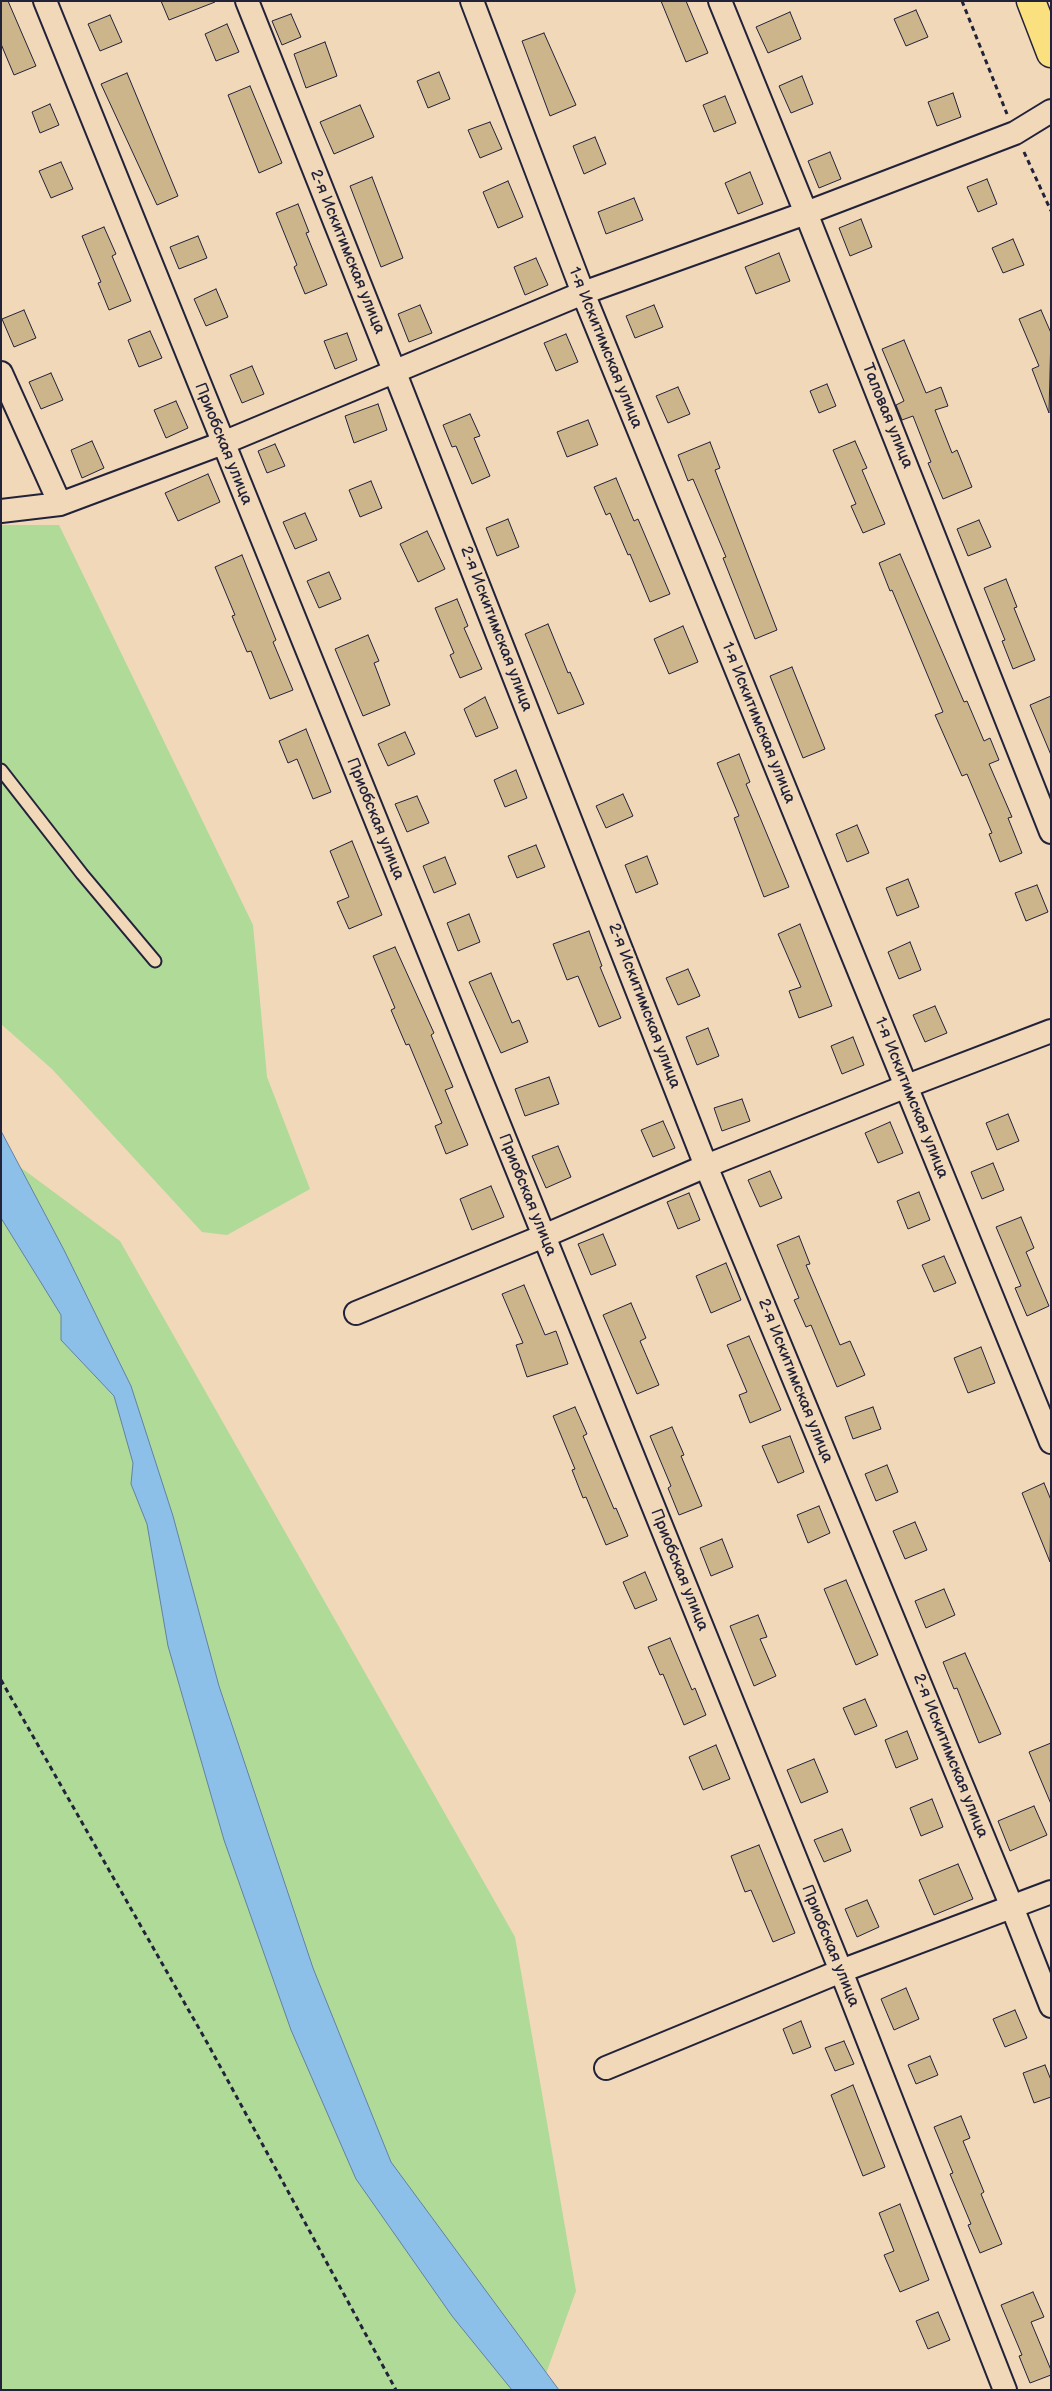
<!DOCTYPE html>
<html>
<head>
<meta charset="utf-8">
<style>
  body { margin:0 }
  #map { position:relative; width:1052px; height:2391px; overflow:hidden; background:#f0d8b8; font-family:"Balsamiq Sans",sans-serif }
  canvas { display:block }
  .frame { position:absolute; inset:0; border:2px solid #22223b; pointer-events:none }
</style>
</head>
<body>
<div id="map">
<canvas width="1052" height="2391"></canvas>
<div class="frame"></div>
</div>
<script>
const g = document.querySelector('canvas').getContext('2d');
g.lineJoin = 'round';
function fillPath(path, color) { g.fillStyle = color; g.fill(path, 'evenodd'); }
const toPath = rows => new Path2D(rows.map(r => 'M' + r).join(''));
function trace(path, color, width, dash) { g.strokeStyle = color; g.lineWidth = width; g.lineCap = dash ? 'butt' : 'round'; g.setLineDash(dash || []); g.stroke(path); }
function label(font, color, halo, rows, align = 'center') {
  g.font = font + ' "Balsamiq Sans",sans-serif'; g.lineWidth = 5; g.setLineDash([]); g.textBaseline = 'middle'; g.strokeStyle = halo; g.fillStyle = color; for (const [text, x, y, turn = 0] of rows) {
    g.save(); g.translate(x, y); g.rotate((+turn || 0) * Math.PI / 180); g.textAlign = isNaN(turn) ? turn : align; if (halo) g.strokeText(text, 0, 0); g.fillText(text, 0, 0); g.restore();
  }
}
const green = toPath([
  [1,525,59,525,253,925,267,1077,310,1189,227,1235,202,1232,52,1069,1,1024],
  [1,1153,120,1241,515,1937,576,2291,540,2390,1,2390]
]);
const water = toPath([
  [1,1131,64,1250,131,1386,173,1516,219,1686,313,1968,391,2162,559,2390,512,2390,452,2316,356,2179,291,2030,224,1840,168,1646,147,1524,131,1484,133,1463,114,1396,61,1340,61,1315,1,1218,1,1131]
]);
const building = toPath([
  [1,1,8,1,36,66,14,75,1,44,1,1],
  [161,1,215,1,215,2,169,20,161,1],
  [661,1,686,1,708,53,686,62,661,1],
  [916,10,928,37,906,46,894,19,916,10],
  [790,12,801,39,768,53,756,27,790,12],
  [291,14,301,37,282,45,272,21,291,14],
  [110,15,122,42,100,51,88,24,110,15],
  [227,24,239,52,216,61,205,34,227,24],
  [544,33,576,105,550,116,522,41,544,33],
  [325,42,337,76,306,88,294,54,325,42],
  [439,72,450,99,428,108,417,81,439,72],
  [127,73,178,196,157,205,101,84,127,73],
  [802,76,813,104,791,113,779,86,802,76],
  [250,86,282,163,259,173,228,95,250,86],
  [953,93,961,117,937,126,928,102,953,93],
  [725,96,736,123,714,132,703,105,725,96],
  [50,104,59,125,40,133,32,112,50,104],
  [360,105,374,137,334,154,320,122,360,105],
  [490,122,502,149,480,158,468,130,490,122],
  [595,137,606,164,584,174,573,146,595,137],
  [830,152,841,179,819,188,808,161,830,152],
  [61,162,73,189,51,198,39,171,61,162],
  [750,172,763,204,738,214,725,183,750,172],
  [372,177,403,258,381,267,350,186,372,177],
  [987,179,997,204,978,212,967,187,987,179],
  [508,181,523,217,498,228,483,192,508,181],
  [634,198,643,220,606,234,598,212,634,198],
  [298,204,309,232,306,233,327,285,305,294,294,267,297,265,276,213,298,204],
  [861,219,872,247,850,256,839,228,861,219],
  [104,227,116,254,112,256,131,301,109,310,98,283,101,282,82,236,104,227],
  [198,236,207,258,179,269,170,247,198,236],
  [1013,239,1024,265,1003,273,992,248,1013,239],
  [779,253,790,281,756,294,745,267,779,253],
  [536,258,548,285,525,295,514,267,536,258],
  [216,289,228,317,206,326,194,299,216,289],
  [420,305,432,333,409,342,398,314,420,305],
  [654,305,663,327,635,338,626,316,654,305],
  [24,310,36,338,14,347,2,319,24,310],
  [1041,310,1051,333,1049,413,1032,369,1039,366,1019,319,1041,310],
  [150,331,162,358,139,367,128,340,150,331],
  [347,333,357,360,335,369,324,341,347,333],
  [566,334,578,362,556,371,544,343,566,334],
  [904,340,926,393,941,387,948,406,935,410,952,453,957,450,972,487,943,499,928,463,931,462,913,416,902,420,896,405,904,401,882,349,904,340],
  [252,366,264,394,242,403,230,375,252,366],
  [51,373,63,400,41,409,29,382,51,373],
  [827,384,836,406,819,413,810,391,827,384],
  [678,387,690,414,668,423,656,396,678,387],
  [176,401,188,428,166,438,154,410,176,401],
  [378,404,387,430,354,443,345,416,378,404],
  [470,414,480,436,474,438,490,476,472,484,456,446,452,447,443,425,470,414],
  [588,420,598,445,567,457,557,432,588,420],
  [92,441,104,468,82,478,71,450,92,441],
  [855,441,867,468,862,470,885,524,863,533,851,506,856,504,833,450,855,441],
  [710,442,720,468,715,470,777,630,755,639,723,558,726,557,693,479,688,481,678,455,710,442],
  [275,444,285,466,267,473,258,451,275,444],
  [208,474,220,502,178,521,165,493,208,474],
  [616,478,634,521,638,519,670,594,650,602,630,554,628,555,610,513,606,515,594,487,616,478],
  [371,481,382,508,360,517,349,490,371,481],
  [305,513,317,540,295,549,283,522,305,513],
  [508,519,519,547,497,556,486,528,508,519],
  [979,520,991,547,968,556,957,529,979,520],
  [427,531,445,569,418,582,400,544,427,531],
  [900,554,964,702,967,701,984,741,990,738,999,760,989,764,1012,817,1008,818,1022,853,1000,862,989,834,992,833,967,774,962,776,935,715,943,712,892,590,890,591,879,563,900,554],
  [242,555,276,640,273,642,293,690,270,699,251,651,247,652,232,616,235,615,215,567,242,555],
  [329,572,341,599,319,608,307,581,329,572],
  [1006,579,1017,607,1014,608,1035,660,1013,669,1002,641,1005,640,984,588,1006,579],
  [457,599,468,626,464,628,482,669,460,678,450,655,454,653,435,608,457,599],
  [548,624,568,673,570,672,584,704,558,714,525,634,548,624],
  [683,626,698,662,669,674,654,639,683,626],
  [368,635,379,661,374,663,390,705,363,716,335,649,368,635],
  [792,667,825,749,803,758,770,676,792,667],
  [1051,696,1051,755,1030,705,1051,696],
  [485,697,498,728,476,737,464,709,485,697],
  [306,729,331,792,313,799,297,759,288,763,279,741,306,729],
  [405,732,415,754,388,766,378,744,405,732],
  [739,754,750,782,746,784,789,887,764,897,734,818,739,816,717,763,739,754],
  [516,770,527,798,505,807,494,780,516,770],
  [623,794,633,816,606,828,596,806,623,794],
  [417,796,429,823,407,832,395,804,417,796],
  [857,825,869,853,847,862,836,834,857,825],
  [352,841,382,915,349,929,337,902,349,897,330,851,352,841],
  [536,845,545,867,517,878,508,856,536,845],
  [647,856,658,884,636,893,625,865,647,856],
  [445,857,456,884,434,893,423,866,445,857],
  [908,879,919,907,897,916,886,888,908,879],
  [1037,885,1048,912,1026,921,1015,893,1037,885],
  [469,914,480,942,458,951,447,923,469,914],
  [800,924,832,1006,799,1018,789,991,801,987,778,934,800,924],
  [589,931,602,966,600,967,621,1018,599,1027,578,976,567,980,553,944,589,931],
  [910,942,921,970,899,979,888,952,910,942],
  [395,947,434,1033,431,1035,453,1087,445,1090,468,1145,446,1154,435,1126,442,1123,409,1044,406,1045,391,1010,395,1008,373,956,395,947],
  [688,969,700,996,678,1005,666,978,688,969],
  [491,973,512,1023,519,1020,528,1042,501,1053,469,982,491,973],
  [935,1006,947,1033,925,1042,913,1015,935,1006],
  [708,1028,719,1056,697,1065,686,1037,708,1028],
  [853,1037,864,1065,842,1074,831,1046,853,1037],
  [549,1077,559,1104,525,1116,515,1089,549,1077],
  [742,1099,750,1121,722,1131,714,1108,742,1099],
  [1008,1114,1019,1141,997,1150,986,1123,1008,1114],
  [663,1121,675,1148,653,1157,641,1130,663,1121],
  [890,1122,903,1153,878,1163,865,1133,890,1122],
  [558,1146,571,1177,546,1188,532,1156,558,1146],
  [993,1163,1004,1190,982,1199,971,1172,993,1163],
  [770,1171,782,1198,760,1207,748,1180,770,1171],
  [491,1186,504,1217,472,1230,460,1199,491,1186],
  [919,1192,930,1220,908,1229,897,1201,919,1192],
  [689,1193,700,1220,678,1229,667,1202,689,1193],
  [1021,1217,1034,1248,1026,1252,1049,1306,1027,1316,1015,1288,1021,1286,996,1227,1021,1217],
  [603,1234,616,1265,591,1275,578,1244,603,1234],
  [799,1236,810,1264,806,1265,840,1345,850,1341,865,1375,837,1387,811,1325,806,1327,794,1300,799,1298,777,1245,799,1236],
  [944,1256,956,1283,934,1292,922,1265,944,1256],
  [726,1263,741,1300,711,1313,696,1276,726,1263],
  [524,1285,545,1335,556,1331,568,1364,527,1377,516,1345,523,1343,502,1294,524,1285],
  [631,1303,646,1338,640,1341,659,1385,637,1394,603,1315,631,1303],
  [749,1336,781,1410,750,1423,739,1395,747,1392,727,1345,749,1336],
  [981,1347,995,1383,968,1393,954,1358,981,1347],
  [575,1407,587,1434,583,1436,614,1509,616,1508,628,1536,606,1545,586,1497,583,1498,572,1470,575,1469,553,1416,575,1407],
  [873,1407,881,1429,853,1439,845,1417,873,1407],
  [672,1427,684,1455,681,1456,702,1506,679,1515,668,1488,671,1486,650,1436,672,1427],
  [790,1436,804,1472,778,1483,762,1446,790,1436],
  [887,1465,898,1492,876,1501,865,1474,887,1465],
  [1044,1483,1051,1500,1050,1562,1022,1493,1044,1483],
  [819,1506,830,1533,808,1543,797,1515,819,1506],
  [915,1522,927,1550,905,1559,893,1531,915,1522],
  [722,1539,733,1567,711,1576,700,1548,722,1539],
  [645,1572,657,1600,635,1609,623,1582,645,1572],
  [846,1580,878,1655,856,1665,824,1589,846,1580],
  [944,1589,955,1615,926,1628,915,1601,944,1589],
  [758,1615,767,1637,760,1639,776,1676,754,1686,730,1626,758,1615],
  [670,1638,692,1690,695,1688,706,1715,684,1725,663,1674,660,1675,648,1647,670,1638],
  [965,1653,1001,1734,979,1743,957,1688,954,1689,943,1662,965,1653],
  [865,1699,877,1726,855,1735,843,1708,865,1699],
  [907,1731,918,1759,896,1768,885,1740,907,1731],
  [1051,1743,1051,1804,1029,1752,1051,1743],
  [716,1745,730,1779,703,1790,689,1757,716,1745],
  [814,1759,828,1792,801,1803,787,1770,814,1759],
  [932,1799,943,1827,921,1836,910,1808,932,1799],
  [1034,1806,1047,1835,1010,1851,998,1821,1034,1806],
  [842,1829,851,1851,824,1862,814,1840,842,1829],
  [759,1845,795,1933,773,1942,751,1890,745,1892,731,1856,759,1845],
  [958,1864,973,1899,934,1915,919,1880,958,1864],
  [867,1900,879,1927,857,1937,845,1909,867,1900],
  [906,1988,919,2019,894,2030,881,1999,906,1988],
  [1015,2010,1027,2038,1005,2047,993,2019,1015,2010],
  [801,2021,811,2047,793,2054,783,2029,801,2021],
  [844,2041,854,2064,835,2071,825,2048,844,2041],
  [930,2056,938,2075,916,2084,908,2065,930,2056],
  [1045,2065,1051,2080,1051,2097,1034,2103,1023,2073,1045,2065],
  [853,2085,885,2167,863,2176,831,2095,853,2085],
  [961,2116,970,2138,963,2141,984,2192,981,2194,1002,2244,980,2253,968,2225,971,2224,950,2174,953,2173,934,2127,961,2116],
  [900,2204,929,2280,900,2292,884,2255,894,2251,879,2213,900,2204],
  [1033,2292,1044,2317,1031,2322,1051,2370,1051,2375,1030,2383,1019,2356,1022,2355,1001,2305,1033,2292],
  [938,2312,950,2340,928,2349,916,2321,938,2312]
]);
const path = toPath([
  [962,1,1007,114],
  [1024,152,1051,211],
  [1,1680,209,2046,396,2390]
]);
const lane = toPath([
  [1,770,82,874,155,961]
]);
const street = toPath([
  [45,1,841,1971,1005,2390],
  [247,1,395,373,706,1166,1012,1907,1051,2006],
  [472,1,583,293,1051,1442],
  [720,1,806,213,1051,832],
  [1,373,60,504],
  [1,511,60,504,223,443,583,293,806,213,1015,133,1051,111],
  [356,1313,544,1236,706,1166,907,1086,1051,1031],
  [606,2068,841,1971,1051,1892]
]);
const highway = toPath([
  [1031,1,1051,53]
]);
const streetNames = [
  ["2-я Искитимская улица",347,252,68],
  ["1-я Искитимская улица",605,348,68],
  ["Таловая улица",887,416,68],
  ["Приобская улица",223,444,68],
  ["2-я Искитимская улица",496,629,69],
  ["1-я Искитимская улица",758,723,68],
  ["Приобская улица",375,819,68],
  ["2-я Искитимская улица",644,1006,69],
  ["1-я Искитимская улица",911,1098,68],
  ["Приобская улица",527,1195,68],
  ["2-я Искитимская улица",795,1381,68],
  ["Приобская улица",679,1570,68],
  ["2-я Искитимская улица",950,1756,68],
  ["Приобская улица",830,1946,68]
];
fillPath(green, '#afda98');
fillPath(water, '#8dc0e9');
trace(water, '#6281a3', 1);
fillPath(building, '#ccb48b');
trace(building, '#22223b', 1);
trace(lane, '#22223b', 15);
trace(street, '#22223b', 26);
trace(highway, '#22223b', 31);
trace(path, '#22223b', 3, [5, 4]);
trace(lane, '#f0d8b8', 11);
trace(street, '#f0d8b8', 22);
trace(highway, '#fbe080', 28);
label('16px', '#22223b', '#f0d8b8', streetNames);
</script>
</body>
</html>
